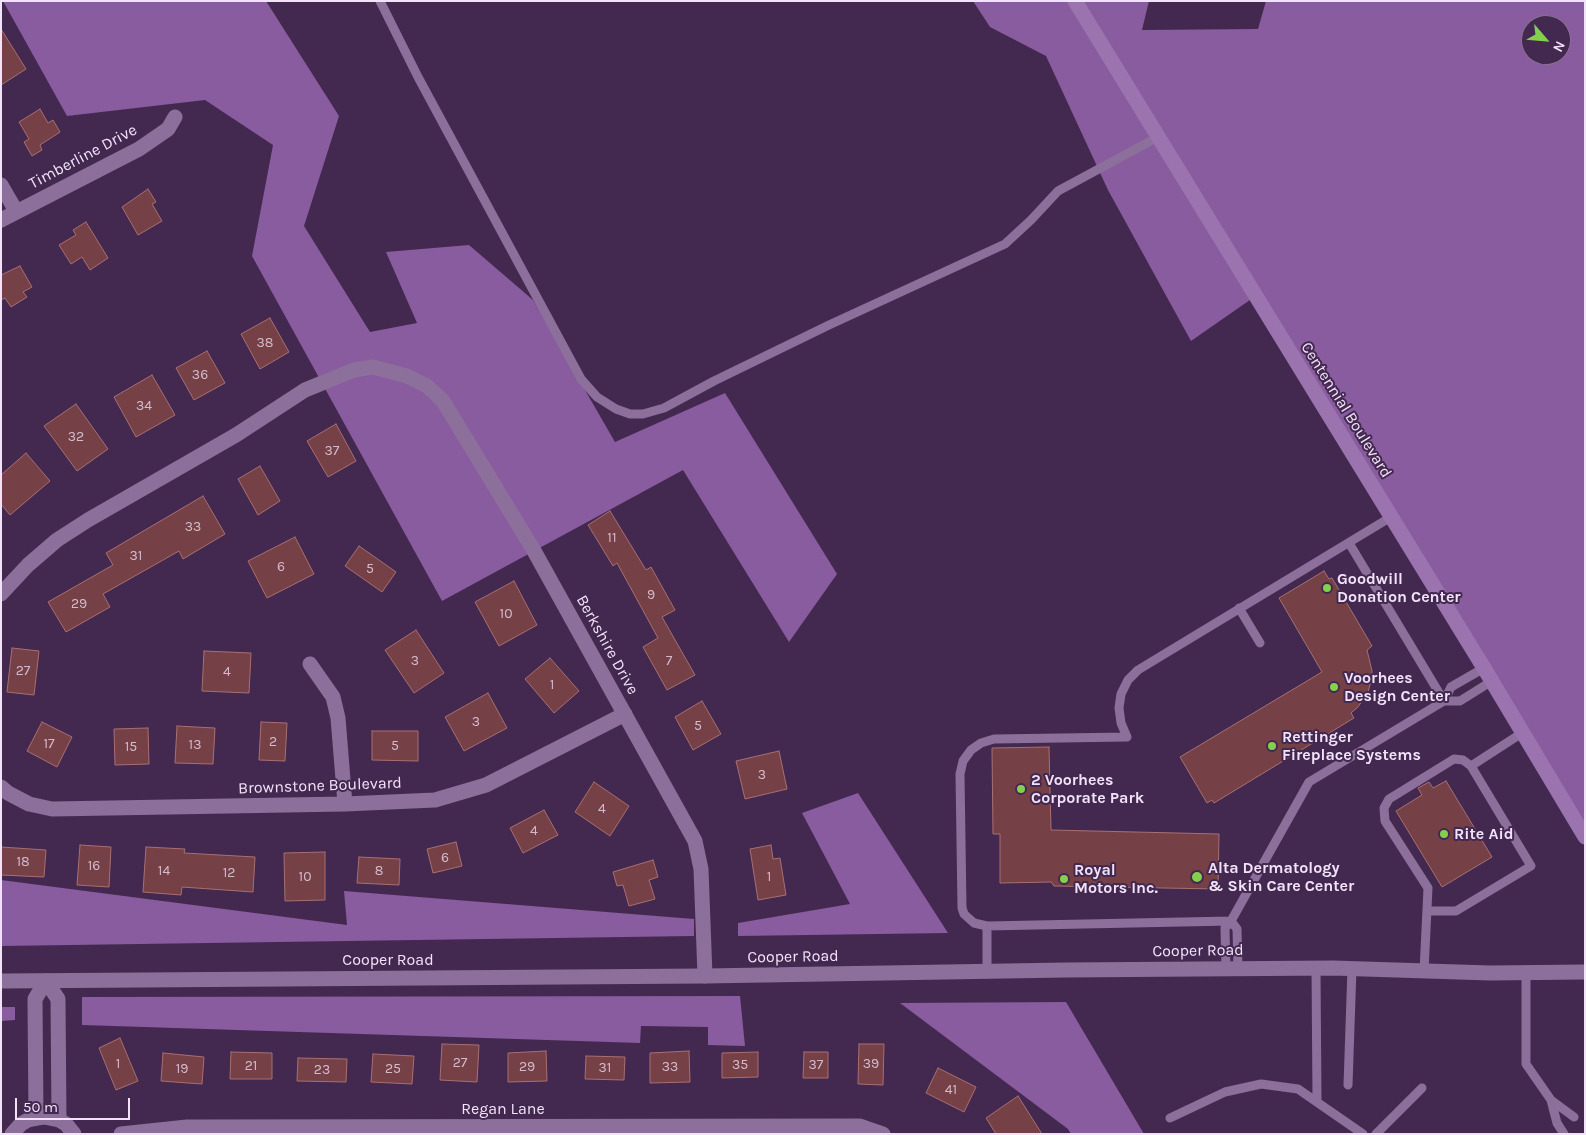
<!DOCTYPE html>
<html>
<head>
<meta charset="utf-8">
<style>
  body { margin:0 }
  #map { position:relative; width:1586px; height:1135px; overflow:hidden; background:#43294f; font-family:Karla,sans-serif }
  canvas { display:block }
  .frame { position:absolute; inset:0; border:2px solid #f2e2fa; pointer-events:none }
  .north { position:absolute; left:1521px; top:15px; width:50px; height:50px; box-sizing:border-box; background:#43294f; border:1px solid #897393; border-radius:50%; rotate:117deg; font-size:14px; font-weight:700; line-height:20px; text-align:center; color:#f2e2fa }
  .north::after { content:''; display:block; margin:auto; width:18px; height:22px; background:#84d04e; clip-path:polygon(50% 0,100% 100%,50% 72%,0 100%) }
  .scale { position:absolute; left:15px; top:1098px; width:115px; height:22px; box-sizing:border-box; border:2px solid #f2e2fa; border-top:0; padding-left:6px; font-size:15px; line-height:18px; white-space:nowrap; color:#f2e2fa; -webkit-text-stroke:4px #43294f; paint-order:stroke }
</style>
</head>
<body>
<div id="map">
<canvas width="1586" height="1135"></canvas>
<div class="frame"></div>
<div class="north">N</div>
<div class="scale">50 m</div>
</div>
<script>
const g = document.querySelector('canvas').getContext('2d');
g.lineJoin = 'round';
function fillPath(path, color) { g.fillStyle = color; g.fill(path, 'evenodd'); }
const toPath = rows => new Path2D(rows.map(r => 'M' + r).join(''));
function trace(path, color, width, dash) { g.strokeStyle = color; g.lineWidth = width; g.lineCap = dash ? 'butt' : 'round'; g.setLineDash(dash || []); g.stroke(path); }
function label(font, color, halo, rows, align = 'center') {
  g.font = font + ' Karla,sans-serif'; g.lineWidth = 4; g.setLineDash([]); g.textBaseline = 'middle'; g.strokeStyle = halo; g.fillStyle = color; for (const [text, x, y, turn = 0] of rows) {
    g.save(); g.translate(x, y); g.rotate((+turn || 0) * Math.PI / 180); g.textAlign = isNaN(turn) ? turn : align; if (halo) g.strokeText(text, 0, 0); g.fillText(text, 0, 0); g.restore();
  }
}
const forest = toPath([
  [3,1,266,1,339,116,304,226,370,332,417,323,386,252,469,245,533,300,615,442,725,393,837,574,789,642,683,470,442,601,252,256,273,145,205,100,67,116],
  [973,1,1149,1,1142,30,1258,29,1266,1,1585,1,1585,837,1260,293,1191,341,1108,190,1046,56,990,27],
  [1531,25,1561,25,1561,55,1531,55],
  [858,793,948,933,738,936,738,923,850,904,802,813],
  [1,880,347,925,344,891,694,919,694,936,1,946],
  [740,996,745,1046,708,1045,708,1027,641,1026,640,1043,82,1025,82,997],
  [1066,1002,1144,1134,1071,1134,1068,1129,900,1003],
  [1,1007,15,1007,15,1020,1,1021]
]);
const building = toPath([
  [1,29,26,69,1,85,1,29],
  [40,109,48,123,53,120,60,132,40,145,42,150,32,156,24,142,29,139,19,122,40,109],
  [148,189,156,202,152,204,162,221,138,235,122,207,148,189],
  [86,222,108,258,90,270,82,257,71,264,59,245,76,235,73,230,86,222],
  [20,266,32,287,23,292,27,297,11,307,5,298,1,300,1,275,20,266],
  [270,318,289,352,260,369,241,334,270,318],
  [207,351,225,383,194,400,176,368,207,351],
  [152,375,175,415,136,437,114,397,152,375],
  [76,404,108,449,77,471,44,426,76,404],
  [336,424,356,461,328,477,307,441,336,424],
  [26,453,50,481,10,515,1,504,1,475,26,453],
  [260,466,280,501,258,515,238,479,260,466],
  [203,496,225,534,183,559,179,551,103,594,110,607,66,632,48,602,113,565,106,553,203,496],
  [610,511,646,570,651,567,675,610,662,617,695,675,667,690,643,647,658,638,617,563,613,566,588,525,610,511],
  [295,537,314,574,267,598,248,561,295,537],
  [359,546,396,572,382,592,345,566,359,546],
  [1324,571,1329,579,1332,578,1372,646,1367,650,1372,671,1371,681,1368,692,1358,707,1351,713,1354,718,1214,803,1212,800,1207,803,1180,757,1322,672,1279,598,1324,571],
  [514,581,537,625,499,646,475,602,514,581],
  [416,630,444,673,414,693,385,650,416,630],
  [12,648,39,651,34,695,7,692,12,648],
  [204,651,251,653,249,693,202,691,204,651],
  [550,658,579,691,554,713,525,679,550,658],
  [488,693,507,728,464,751,445,717,488,693],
  [702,701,721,734,693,750,675,717,702,701],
  [42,722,72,737,57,767,27,751,42,722],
  [261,722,287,723,285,761,259,760,261,722],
  [177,726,215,728,213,764,175,763,177,726],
  [148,728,149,764,115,765,114,729,148,728],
  [372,731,418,731,418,761,372,760,372,731],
  [1049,747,1051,830,1219,834,1218,889,1054,886,1051,882,1000,883,1000,834,993,834,992,748,1049,747],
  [779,751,787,789,745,799,736,761,779,751],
  [1446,781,1492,857,1442,887,1396,811,1422,795,1418,788,1429,782,1433,788,1446,781],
  [594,782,629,806,610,836,575,812,594,782],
  [544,810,558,835,523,853,510,828,544,810],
  [456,842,462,866,433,873,427,849,456,842],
  [80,845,111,847,109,887,77,885,80,845],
  [771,845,773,859,780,858,786,895,758,900,750,849,771,845],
  [1,847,46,850,44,877,1,875,1,847],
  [146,847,185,849,184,853,255,857,253,892,182,887,181,895,143,892,146,847],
  [325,852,325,900,285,901,284,853,325,852],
  [359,857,400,859,399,885,357,883,359,857],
  [653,860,658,877,649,880,655,899,629,906,623,885,617,886,613,872,653,860],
  [120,1038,138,1081,116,1090,99,1048,120,1038],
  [442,1044,479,1045,477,1082,440,1080,442,1044],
  [859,1044,884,1044,883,1085,858,1084,859,1044],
  [546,1051,547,1081,508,1082,508,1053,546,1051],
  [689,1051,690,1082,650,1083,650,1053,689,1051],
  [231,1052,272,1053,272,1079,230,1079,231,1052],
  [758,1052,758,1077,722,1078,722,1053,758,1052],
  [804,1052,828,1052,828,1078,803,1078,804,1052],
  [163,1053,204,1057,202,1084,161,1081,163,1053],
  [373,1054,414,1056,412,1084,371,1082,373,1054],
  [586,1056,625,1057,624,1080,585,1079,586,1056],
  [298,1058,347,1059,346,1082,297,1081,298,1058],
  [938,1068,976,1087,964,1112,926,1093,938,1068],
  [1018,1096,1042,1134,996,1134,986,1118,1018,1096]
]);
const service = toPath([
  [380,1,418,77,581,379,597,397,616,409,630,414,643,414,664,408,714,381,829,325,1005,244,1031,220,1058,191,1158,137],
  [1349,543,1444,701],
  [1239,608,1260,643],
  [1444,701,1451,687,1484,668],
  [1471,766,1522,733],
  [1231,921,987,926,974,923,964,914,962,908,960,774,963,761,971,750,981,743,994,739,1127,737,1121,723,1119,708,1121,694,1128,680,1138,670,1391,517],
  [1231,921,1237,929,1238,969],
  [987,926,987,971],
  [1316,968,1317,1102],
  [1226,969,1225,928,1231,921,1309,782,1444,701,1460,701,1492,681],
  [1424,971,1428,888,1385,821,1384,808,1389,799,1454,759,1463,760,1471,766,1531,866,1456,911,1427,911],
  [1526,973,1526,1064,1551,1100,1557,1123,1564,1134],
  [1348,1085,1352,968],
  [1551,1100,1574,1117],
  [1170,1118,1225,1092,1261,1084,1298,1089,1363,1134],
  [1376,1134,1422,1088]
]);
const minor = toPath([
  [1,185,16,211],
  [1,220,139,149,168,129,175,117],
  [1,594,28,565,57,540,88,520,236,435,305,390,354,370,373,367,407,376,427,386,443,401,533,549,695,841,701,869,705,976],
  [310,664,333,697,338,718,345,804],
  [1,787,8,793,29,804,52,809,345,804,435,800,486,785,625,714],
  [36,1117,35,999,46,981,58,999,59,1120],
  [12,1134,21,1124,28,1120,44,1117,59,1120,66,1124,74,1134],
  [121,1134,187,1127,860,1126,883,1134]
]);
const tertiary = toPath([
  [1,981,705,976,1066,970,1333,968,1490,973,1585,972]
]);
const secondary = toPath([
  [1075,1,1484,668,1585,837]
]);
const markers = [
  [1327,588,5,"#84d04e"],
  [1334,687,5,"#84d04e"],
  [1272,746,5,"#84d04e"],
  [1021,789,5,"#84d04e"],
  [1444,834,5,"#84d04e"],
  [1197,877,6,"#84d04e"],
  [1064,879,5,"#84d04e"]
];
const numberNames = [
  ["38",265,343],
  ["36",200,375],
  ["34",144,406],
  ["32",76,437],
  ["37",332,451],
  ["33",193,527],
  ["11",612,538],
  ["31",136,556],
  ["6",281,567],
  ["5",370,569],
  ["9",651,595],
  ["29",79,604],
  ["10",506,614],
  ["3",415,661],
  ["7",669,661],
  ["27",23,671],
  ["4",227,672],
  ["1",552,685],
  ["3",476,722],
  ["5",698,726],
  ["2",273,742],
  ["17",49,744],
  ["13",195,745],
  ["5",395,746],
  ["15",131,747],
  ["3",762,775],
  ["4",602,809],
  ["4",534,831],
  ["6",445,858],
  ["18",23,862],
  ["16",94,866],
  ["14",164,871],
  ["8",379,871],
  ["12",229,873],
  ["10",305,877],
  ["1",769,877],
  ["27",460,1063],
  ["1",118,1064],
  ["39",871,1064],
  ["35",740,1065],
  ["37",816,1065],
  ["21",251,1066],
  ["29",527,1067],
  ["33",670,1067],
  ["31",605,1068],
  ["19",182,1069],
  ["25",393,1069],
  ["23",322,1070],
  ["41",951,1090]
];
const streetNames = [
  ["Timberline Drive",83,157,-28],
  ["Centennial Boulevard",1346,410,58],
  ["Berkshire Drive",607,645,61],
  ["Brownstone Boulevard",320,786,-2],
  ["Cooper Road",1198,951,-1],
  ["Cooper Road",793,957,-1],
  ["Cooper Road",388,960],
  ["Regan Lane",503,1109]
];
const poiNames = [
  ["Goodwill",1337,579],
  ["Donation Center",1337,597],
  ["Voorhees",1344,678],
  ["Design Center",1344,696],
  ["Rettinger",1282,737],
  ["Fireplace Systems",1282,755],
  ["2 Voorhees",1031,780],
  ["Corporate Park",1031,798],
  ["Rite Aid",1454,834],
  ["Alta Dermatology",1208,868],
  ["& Skin Care Center",1208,886],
  ["Royal",1074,870],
  ["Motors Inc.",1074,888]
];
fillPath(forest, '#895b9f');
fillPath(building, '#764146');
trace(building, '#a86f73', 1);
trace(service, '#8c6f9a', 9);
trace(minor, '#8c6f9a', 15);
trace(tertiary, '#8c6f9a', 15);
trace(secondary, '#9b73ae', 15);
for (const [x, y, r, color] of markers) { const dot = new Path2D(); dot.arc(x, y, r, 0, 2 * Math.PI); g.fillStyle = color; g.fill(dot); trace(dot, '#43294f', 2); }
label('14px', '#d3bacd', null, numberNames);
label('16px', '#f2e2fa', '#43294f', streetNames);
label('bold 16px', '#f2e2fa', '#43294f', poiNames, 'left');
</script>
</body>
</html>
